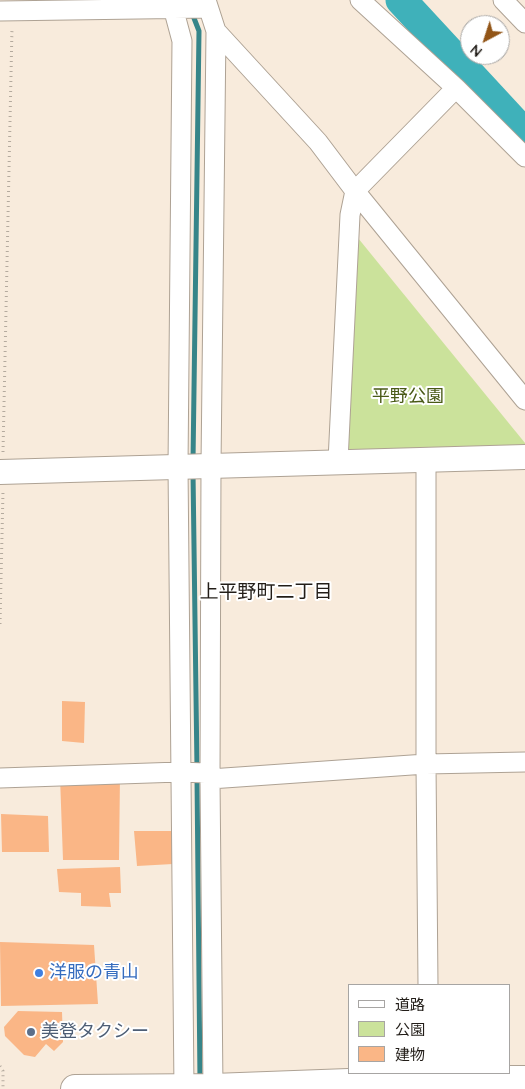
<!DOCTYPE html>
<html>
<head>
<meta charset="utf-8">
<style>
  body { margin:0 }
  #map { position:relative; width:525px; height:1089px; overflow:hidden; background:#f8ebdc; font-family:Quicksand,"Noto Sans JP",sans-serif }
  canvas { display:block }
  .legend { position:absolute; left:348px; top:984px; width:162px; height:90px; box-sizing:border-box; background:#fff; border:1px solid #a7a5a3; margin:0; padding:6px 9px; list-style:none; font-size:15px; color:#221d18 }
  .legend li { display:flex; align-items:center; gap:10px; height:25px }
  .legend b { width:25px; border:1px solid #a7a5a3 }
  .north { position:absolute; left:460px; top:15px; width:50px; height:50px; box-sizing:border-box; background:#fff; border:1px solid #a7a5a3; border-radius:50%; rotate:220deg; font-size:14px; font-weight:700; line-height:20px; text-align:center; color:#221d18 }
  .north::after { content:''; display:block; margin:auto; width:18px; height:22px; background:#925517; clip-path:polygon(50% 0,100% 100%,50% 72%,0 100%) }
</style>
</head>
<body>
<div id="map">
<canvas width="525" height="1089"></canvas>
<ul class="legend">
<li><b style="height:6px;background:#fff"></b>道路</li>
<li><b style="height:14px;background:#cbe29b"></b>公園</li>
<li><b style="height:14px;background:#fab686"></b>建物</li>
</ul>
<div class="north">N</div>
</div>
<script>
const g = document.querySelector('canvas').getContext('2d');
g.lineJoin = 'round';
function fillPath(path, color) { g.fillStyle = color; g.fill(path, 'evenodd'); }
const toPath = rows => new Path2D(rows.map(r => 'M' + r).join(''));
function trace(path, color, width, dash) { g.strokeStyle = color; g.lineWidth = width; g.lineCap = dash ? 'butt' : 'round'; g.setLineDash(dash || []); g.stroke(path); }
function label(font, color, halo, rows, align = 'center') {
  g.font = font + ' Quicksand,"Noto Sans JP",sans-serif'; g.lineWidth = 4; g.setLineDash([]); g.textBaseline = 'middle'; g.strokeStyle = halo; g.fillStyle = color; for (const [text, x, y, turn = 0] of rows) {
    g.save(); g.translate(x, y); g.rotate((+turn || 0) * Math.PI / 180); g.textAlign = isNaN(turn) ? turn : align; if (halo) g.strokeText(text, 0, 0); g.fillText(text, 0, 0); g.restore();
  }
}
const green = toPath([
  [349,227,525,443,525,456,344,461]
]);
const stream = toPath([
  [192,13,199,31,193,461],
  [193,472,197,769],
  [197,777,200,1081]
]);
const river = toPath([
  [401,0,525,134]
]);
const building = toPath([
  [62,701,85,702,84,743,62,741],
  [120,776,119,860,63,860,60,777],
  [1,814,48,816,49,852,2,852],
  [134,831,175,831,173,864,137,866],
  [120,867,121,893,109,893,111,907,81,906,81,893,59,892,57,869],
  [0,942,94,945,98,1004,1,1006],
  [18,1011,62,1012,63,1042,54,1051,46,1044,35,1057,24,1055,5,1036,4,1027]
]);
const path = toPath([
  [3,452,12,28],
  [0,624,3,491],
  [0,1066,3,1071,3,1089]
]);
const minor = toPath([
  [171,0,182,41,178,466,184,1089],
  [206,0,216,31,211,465,210,779,213,1089],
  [360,0,456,88,525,157],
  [503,0,525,23],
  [0,11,208,8],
  [216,31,318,142,355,191,525,400],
  [426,460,426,764,428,985],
  [338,461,350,215,355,191,456,88],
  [0,778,180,772,205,773,210,779,426,764,525,762]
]);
const tertiary = toPath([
  [0,472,525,457]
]);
const primary = toPath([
  [75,1089,213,1088,430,1080,525,1080]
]);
const markers = [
  [39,973,5,"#3f7fe0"],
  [31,1032,5,"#5c6f8a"]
];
const parkNames = [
  ["平野公園",408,397]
];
const shopNames = [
  ["洋服の青山",49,973]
];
const serviceNames = [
  ["美登タクシー",41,1032]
];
const neighbourhoodNames = [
  ["上平野町二丁目",266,592]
];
fillPath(green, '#cbe29b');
trace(stream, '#368589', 5);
trace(river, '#3fb1ba', 31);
fillPath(building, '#fab686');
trace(minor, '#aea294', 21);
trace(tertiary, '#aea294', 26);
trace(primary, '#aea294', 30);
trace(path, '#b4aa9e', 3, [1, 4]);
trace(minor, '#fff', 19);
trace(tertiary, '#fff', 24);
trace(primary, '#fff', 28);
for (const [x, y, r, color] of markers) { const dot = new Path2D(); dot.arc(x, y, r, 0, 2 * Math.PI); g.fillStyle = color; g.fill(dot); trace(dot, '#fff', 2); }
label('18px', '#495a16', '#fff', parkNames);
label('18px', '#366cbe', '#fff', shopNames, 'left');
label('18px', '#4e5e75', '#fff', serviceNames, 'left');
label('19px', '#221d18', '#fff', neighbourhoodNames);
</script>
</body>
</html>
